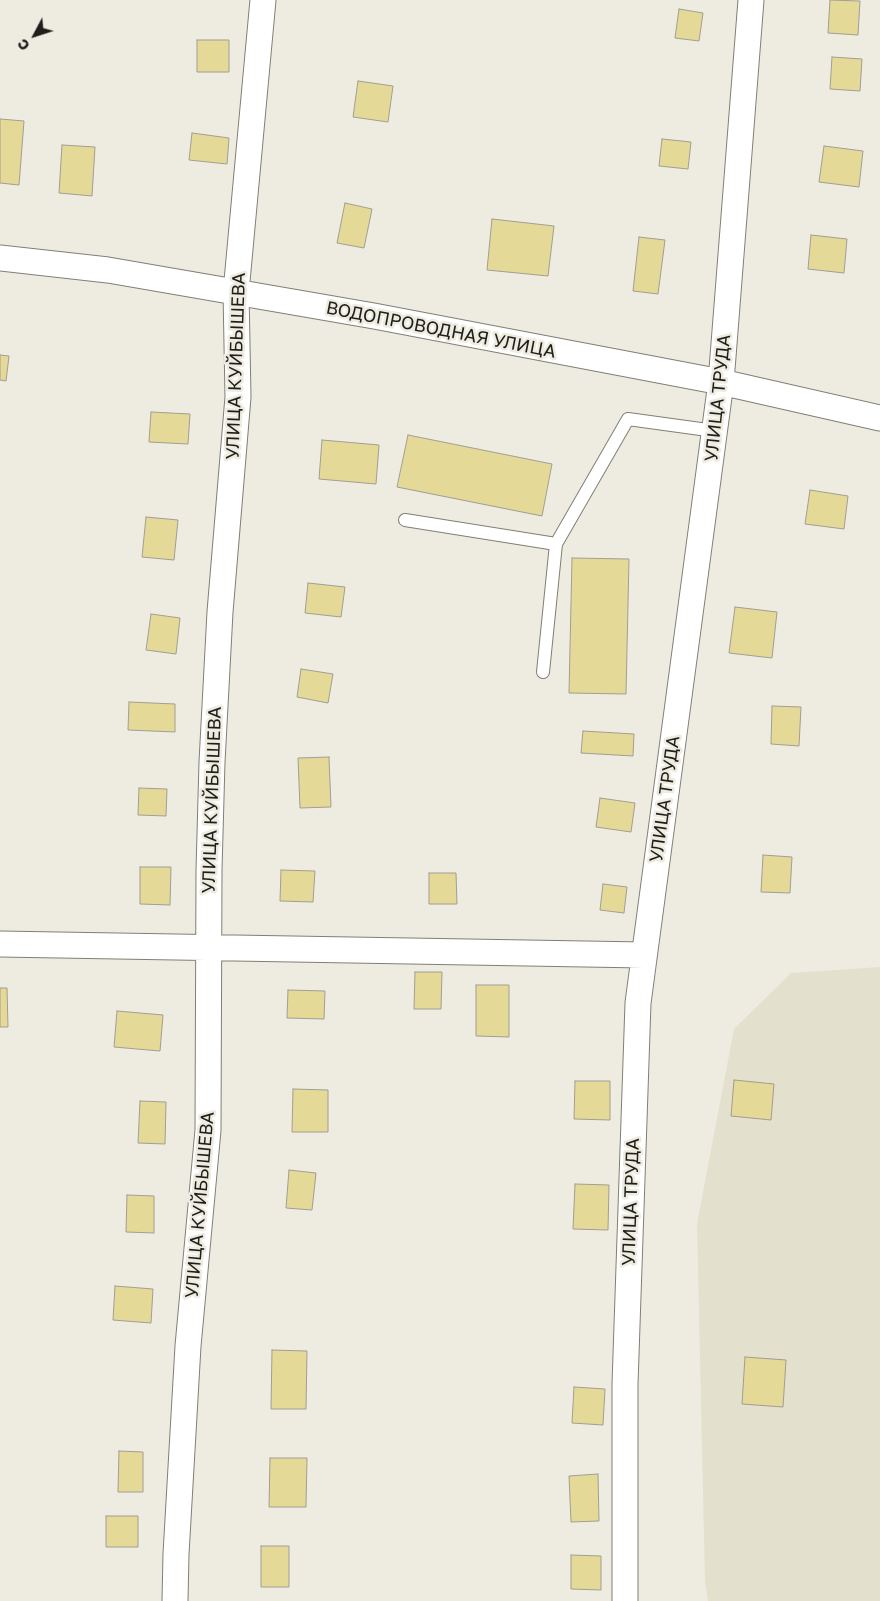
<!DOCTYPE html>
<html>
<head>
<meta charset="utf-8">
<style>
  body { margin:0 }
  #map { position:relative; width:880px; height:1601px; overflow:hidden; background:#eeece0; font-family:"Golos Text",sans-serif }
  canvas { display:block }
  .north { position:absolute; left:10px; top:10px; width:50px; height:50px; -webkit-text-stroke:4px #eeece0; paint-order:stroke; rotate:230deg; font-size:14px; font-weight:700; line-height:20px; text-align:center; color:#1f1e1a }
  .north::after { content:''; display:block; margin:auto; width:18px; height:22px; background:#1f1e1a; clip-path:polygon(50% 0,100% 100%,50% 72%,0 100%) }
</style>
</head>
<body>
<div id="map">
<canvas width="880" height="1601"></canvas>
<div class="north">С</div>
</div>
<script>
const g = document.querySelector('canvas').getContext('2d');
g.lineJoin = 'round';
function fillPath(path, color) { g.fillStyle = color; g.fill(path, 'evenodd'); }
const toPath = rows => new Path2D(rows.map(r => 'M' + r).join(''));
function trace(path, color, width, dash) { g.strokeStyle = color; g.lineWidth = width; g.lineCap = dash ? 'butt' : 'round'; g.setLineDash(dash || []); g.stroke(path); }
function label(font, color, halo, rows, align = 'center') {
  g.font = font + ' "Golos Text",sans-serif'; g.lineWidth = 5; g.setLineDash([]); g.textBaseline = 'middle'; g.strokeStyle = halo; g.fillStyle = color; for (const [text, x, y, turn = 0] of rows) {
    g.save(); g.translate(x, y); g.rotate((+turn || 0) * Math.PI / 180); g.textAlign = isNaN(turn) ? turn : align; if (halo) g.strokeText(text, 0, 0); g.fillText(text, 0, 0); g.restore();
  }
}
const built = toPath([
  [880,967,880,1601,708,1601,705,1580,697,1224,734,1029,791,973]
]);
const building = toPath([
  [830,0,860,1,858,35,828,33,830,0],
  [679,9,703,13,699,41,675,38,679,9],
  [197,40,229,40,229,72,197,72,197,40],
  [832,57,862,59,860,91,830,89,832,57],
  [358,81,393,86,388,122,353,117,358,81],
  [0,119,24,121,19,185,0,183,0,119],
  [192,133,229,138,227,164,189,160,192,133],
  [662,139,691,142,688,169,659,166,662,139],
  [62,145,95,147,92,196,59,193,62,145],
  [824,146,863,151,859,187,819,182,824,146],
  [345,203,372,209,364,248,337,243,345,203],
  [492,219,554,226,548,276,487,270,492,219],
  [811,235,847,239,844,273,808,269,811,235],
  [639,237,665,240,658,294,633,291,639,237],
  [0,355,9,356,6,381,0,380,0,355],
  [151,412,190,414,188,444,149,442,151,412],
  [408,435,552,464,542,516,397,487,408,435],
  [322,440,379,445,376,484,319,479,322,440],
  [810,490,848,496,844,529,805,524,810,490],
  [146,517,178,520,174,560,142,557,146,517],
  [572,558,629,559,626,694,569,693,572,558],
  [308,583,345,587,341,617,305,613,308,583],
  [735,607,777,612,772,658,729,653,735,607],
  [151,614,180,618,176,654,146,650,151,614],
  [301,669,333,674,328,703,297,697,301,669],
  [129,702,175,704,175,732,128,730,129,702],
  [772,706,801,707,799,746,771,744,772,706],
  [583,731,634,734,633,756,581,753,583,731],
  [329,757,331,807,300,808,298,758,329,757],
  [139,788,167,789,166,816,138,815,139,788],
  [600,798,635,803,631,832,596,827,600,798],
  [763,855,792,857,790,893,761,892,763,855],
  [140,867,171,867,170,905,140,904,140,867],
  [281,870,315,871,313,902,280,901,281,870],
  [429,873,456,873,457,904,429,904,429,873],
  [603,884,627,887,624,913,600,910,603,884],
  [415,972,442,972,441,1009,414,1009,415,972],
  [476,985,509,985,509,1037,476,1036,476,985],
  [0,988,7,988,8,1027,0,1027,0,988],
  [288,990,325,991,324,1019,287,1018,288,990],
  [117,1011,163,1015,160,1051,114,1047,117,1011],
  [734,1080,774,1084,771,1120,731,1116,734,1080],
  [575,1081,610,1081,610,1120,574,1119,575,1081],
  [293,1089,328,1090,328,1132,292,1132,293,1089],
  [140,1101,166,1102,165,1144,138,1143,140,1101],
  [289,1170,316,1173,312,1210,286,1208,289,1170],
  [575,1184,609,1185,608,1230,573,1229,575,1184],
  [127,1195,154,1196,154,1233,126,1232,127,1195],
  [115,1286,153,1289,151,1323,113,1320,115,1286],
  [272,1350,307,1351,306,1409,271,1409,272,1350],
  [745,1357,786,1360,783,1407,742,1404,745,1357],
  [574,1387,605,1389,603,1425,572,1423,574,1387],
  [119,1451,143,1452,143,1492,118,1492,119,1451],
  [270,1458,307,1458,306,1507,269,1507,270,1458],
  [598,1474,599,1521,571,1522,569,1476,598,1474],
  [106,1516,138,1516,138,1547,106,1547,106,1516],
  [261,1546,289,1546,289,1587,261,1587,261,1546],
  [571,1555,601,1556,601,1590,571,1589,571,1555]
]);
const service = toPath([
  [405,520,556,544],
  [543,672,556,544,628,419,715,431]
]);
const minor = toPath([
  [0,258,108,270,374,316,721,382,880,418],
  [0,944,644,955],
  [175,1601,176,1554,188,1346,208,1130,209,870,212,762,220,612,238,397,236,292,263,0],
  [625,1601,625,1384,638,1003,721,382,751,0]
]);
const streetNames = [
  ["ВОДОПРОВОДНАЯ УЛИЦА",441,330,11],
  ["УЛИЦА КУЙБЫШЕВА",236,366,-88],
  ["УЛИЦА ТРУДА",718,398,-84],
  ["УЛИЦА ТРУДА",665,799,-82],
  ["УЛИЦА КУЙБЫШЕВА",212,800,-88],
  ["УЛИЦА ТРУДА",631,1202,-88],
  ["УЛИЦА КУЙБЫШЕВА",200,1205,-85]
];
fillPath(built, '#e3e0cd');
fillPath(building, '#e5d997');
trace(building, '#a09e94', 1);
trace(service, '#817f75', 14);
trace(minor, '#817f75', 27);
trace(service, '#fff', 12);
trace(minor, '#fff', 25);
label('18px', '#1f1e1a', '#eeece0', streetNames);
</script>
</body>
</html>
